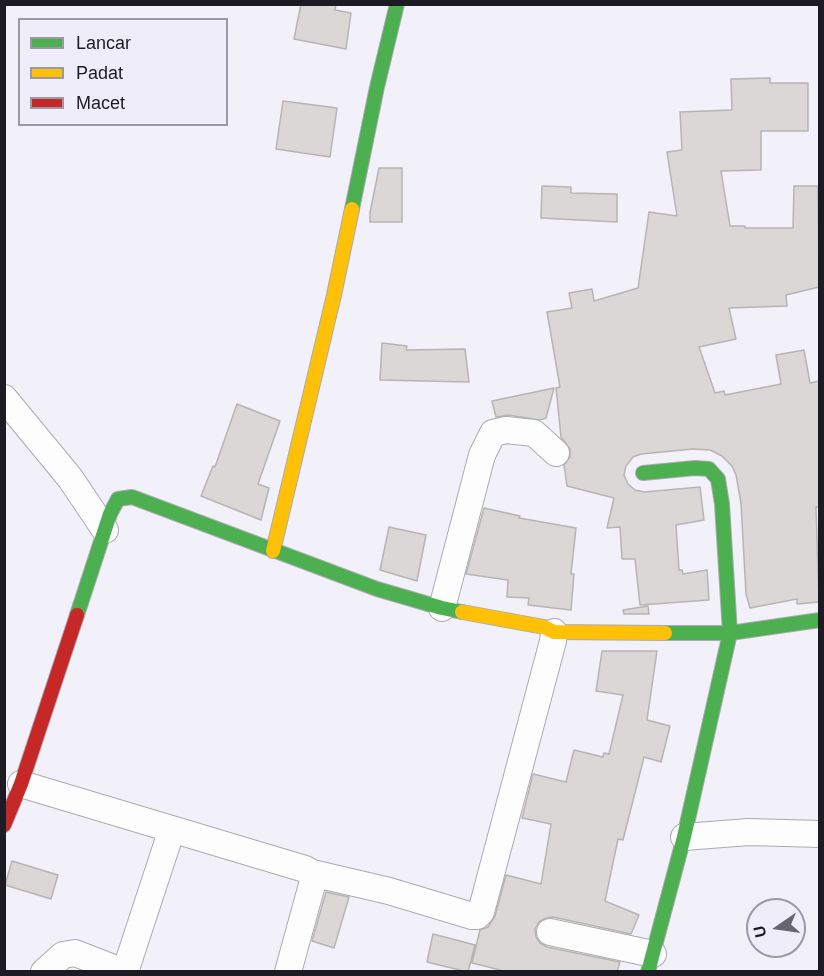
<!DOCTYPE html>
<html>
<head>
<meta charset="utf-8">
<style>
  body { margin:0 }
  #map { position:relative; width:824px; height:976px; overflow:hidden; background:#f2f0f8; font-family:Arial,sans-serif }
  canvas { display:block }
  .frame { position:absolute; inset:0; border:6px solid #1c1a22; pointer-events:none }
  .legend { position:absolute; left:18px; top:18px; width:210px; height:108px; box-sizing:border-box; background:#f0edfb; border:2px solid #9b99a4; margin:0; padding:8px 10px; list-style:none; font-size:18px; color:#1c1a22 }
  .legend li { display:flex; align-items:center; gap:12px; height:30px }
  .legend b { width:30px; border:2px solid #9b99a4 }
  .north { position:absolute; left:746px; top:898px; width:60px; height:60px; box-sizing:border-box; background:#f0edfb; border:2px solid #9b99a4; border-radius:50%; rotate:257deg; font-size:16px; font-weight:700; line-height:24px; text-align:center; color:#1c1a22 }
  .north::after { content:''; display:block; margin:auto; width:21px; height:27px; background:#67656d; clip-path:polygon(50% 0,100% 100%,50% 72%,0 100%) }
</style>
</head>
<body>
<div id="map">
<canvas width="824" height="976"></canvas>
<div class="frame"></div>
<ul class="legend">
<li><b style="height:8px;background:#4caf50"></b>Lancar</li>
<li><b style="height:8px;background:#ffc107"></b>Padat</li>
<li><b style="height:8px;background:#c62828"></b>Macet</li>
</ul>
<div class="north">U</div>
</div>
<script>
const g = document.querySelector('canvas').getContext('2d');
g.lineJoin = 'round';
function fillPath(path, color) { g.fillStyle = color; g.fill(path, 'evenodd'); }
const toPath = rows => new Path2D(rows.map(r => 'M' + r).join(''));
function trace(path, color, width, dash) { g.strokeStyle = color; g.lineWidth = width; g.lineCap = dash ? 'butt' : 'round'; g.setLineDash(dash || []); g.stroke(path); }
const building = toPath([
  [301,4,336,4,335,10,351,13,346,49,294,39,301,4],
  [770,78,770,83,808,83,808,131,761,131,761,170,721,171,730,226,745,226,745,228,793,228,794,186,818,186,819,287,786,295,787,306,729,308,736,339,699,347,715,393,724,391,725,395,781,384,776,355,804,350,810,383,819,381,819,507,816,507,819,602,797,604,797,599,750,608,746,594,741,503,736,475,732,466,722,456,710,450,693,449,641,454,633,457,626,466,624,475,628,484,635,490,644,492,700,487,704,520,676,525,679,570,682,570,683,574,707,570,709,600,640,605,635,559,622,559,620,527,607,528,614,498,567,486,564,465,570,457,570,449,561,437,556,388,560,387,547,312,572,308,569,293,592,289,594,301,638,288,649,212,677,216,667,152,682,150,680,112,732,110,731,79,770,78],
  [283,101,337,108,330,157,276,149,283,101],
  [379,168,402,168,402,222,370,222,370,213,379,168],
  [542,186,571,187,571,193,617,194,617,222,541,218,542,186],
  [382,343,407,346,406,350,465,349,469,382,380,380,382,343],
  [554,388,546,418,540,420,508,415,496,417,492,401,554,388],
  [237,404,280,421,258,484,269,488,261,520,201,496,213,466,215,467,237,404],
  [484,508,520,516,519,518,576,528,571,574,574,574,571,610,528,605,529,598,507,597,508,580,466,574,484,508],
  [389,527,426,535,417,581,380,570,389,527],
  [648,606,649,614,624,614,623,610,648,606],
  [602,651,657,651,647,720,670,726,661,762,644,757,623,840,618,839,605,901,639,915,631,934,553,917,546,918,539,922,535,929,536,937,540,943,547,947,620,962,617,972,508,972,472,963,480,930,488,927,495,916,506,875,541,884,551,824,522,818,533,774,566,782,574,750,603,757,604,753,609,754,623,695,596,691,602,651],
  [12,861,58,875,51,899,5,885,12,861],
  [326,892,349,897,334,948,312,941,326,892],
  [433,934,475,945,468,972,427,962,433,934]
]);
const street = toPath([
  [4,398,70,478,105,530],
  [442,608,482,455,493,433,506,430,534,433,556,453],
  [21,784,305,869,312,873,313,881,288,972],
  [684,837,749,832,820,834],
  [312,873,389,891,472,916,477,916,481,912,553,641,554,632],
  [550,932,653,954],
  [44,972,63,955,75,953,124,972],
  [125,972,172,829]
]);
const fast = toPath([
  [352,209,377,87,397,4],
  [643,473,695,468,709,469,718,479,722,504,730,633,684,837,648,972],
  [77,615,110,514,118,499,132,497,377,589,442,608,462,612],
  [665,633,730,633,820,620]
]);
const slow = toPath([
  [273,551,334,295,352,209],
  [462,612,544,627,554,632,665,633]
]);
const jam = toPath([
  [4,825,21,784,77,615]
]);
fillPath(building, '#dbd7d7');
trace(building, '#b8b4b4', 1.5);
trace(street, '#acaab2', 28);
trace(fast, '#acaab2', 16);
trace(slow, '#acaab2', 16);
trace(jam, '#acaab2', 16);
trace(street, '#fdfdfe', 26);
trace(fast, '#4caf50', 14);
trace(slow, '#ffc107', 14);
trace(jam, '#c62828', 14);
</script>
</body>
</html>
